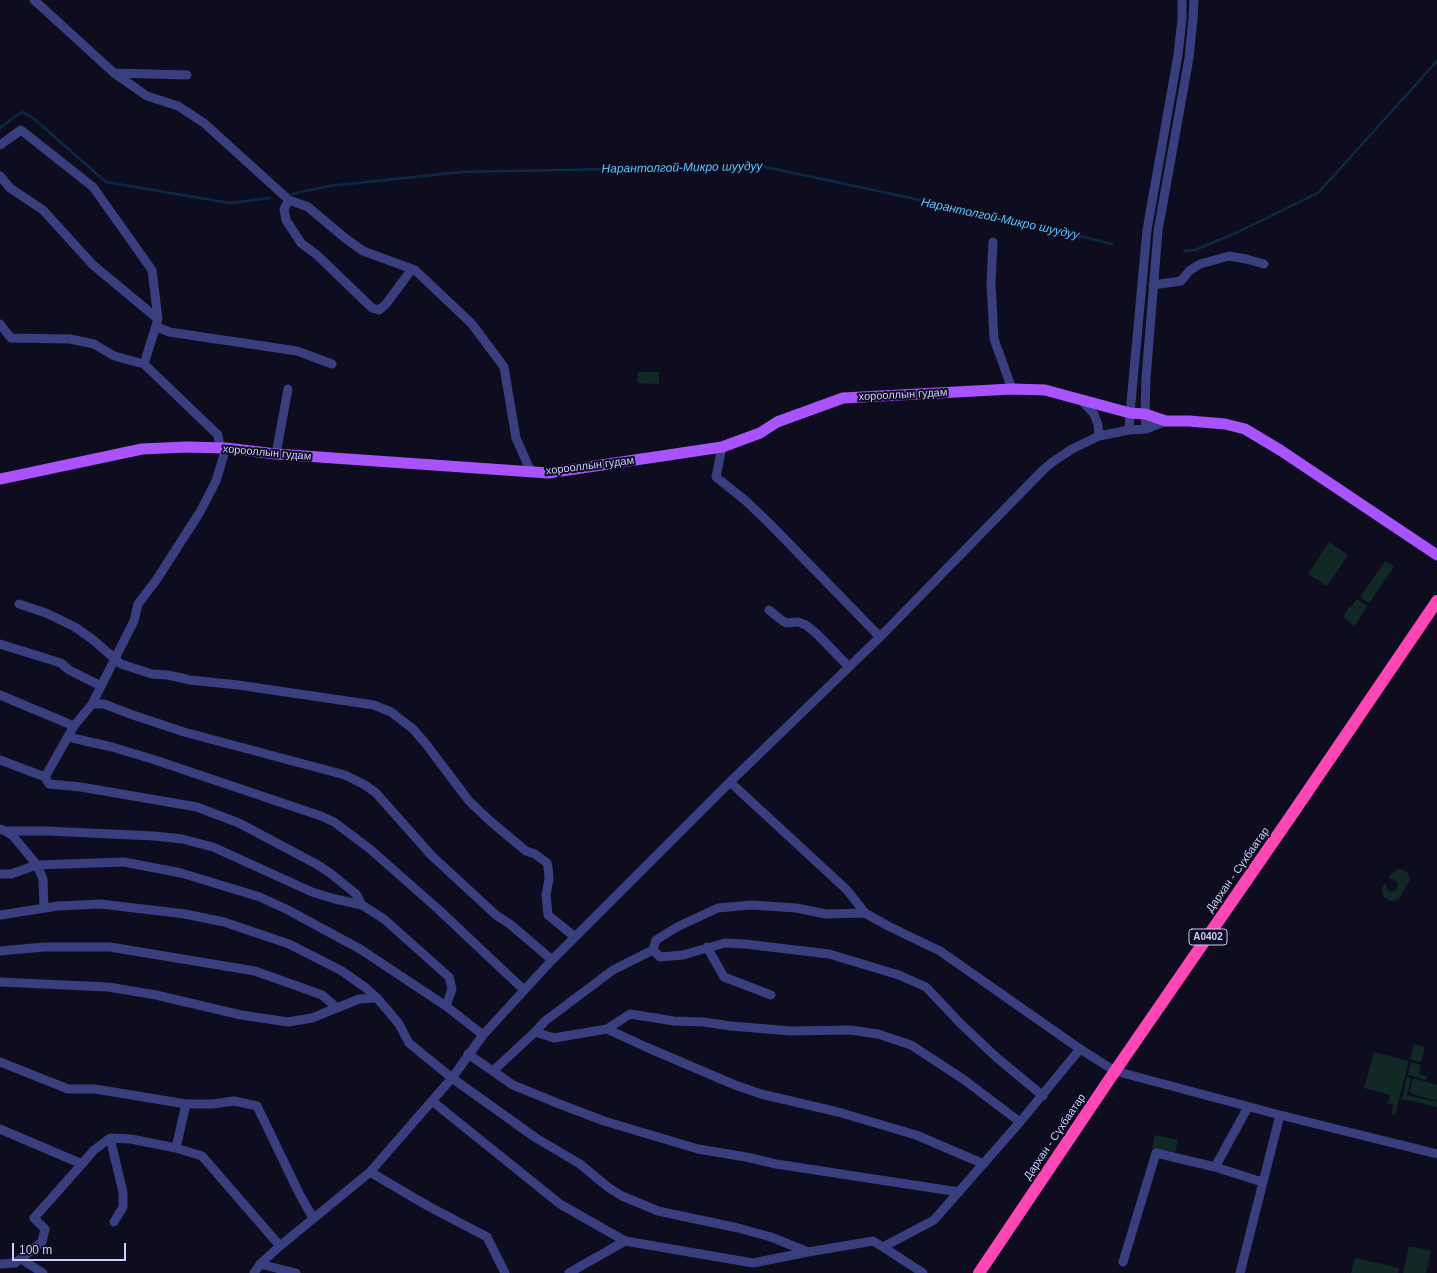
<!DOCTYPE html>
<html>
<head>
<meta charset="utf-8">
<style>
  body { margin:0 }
  #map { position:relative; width:1437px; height:1273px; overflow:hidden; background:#0e0d1f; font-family:Arial,sans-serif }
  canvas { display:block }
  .scale { position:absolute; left:12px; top:1243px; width:114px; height:18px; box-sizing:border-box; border:2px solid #cbccff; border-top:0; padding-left:5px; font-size:12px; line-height:14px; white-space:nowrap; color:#cbccff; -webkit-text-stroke:3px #0e0d1f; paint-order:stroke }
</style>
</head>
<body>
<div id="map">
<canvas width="1437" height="1273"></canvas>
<div class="scale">100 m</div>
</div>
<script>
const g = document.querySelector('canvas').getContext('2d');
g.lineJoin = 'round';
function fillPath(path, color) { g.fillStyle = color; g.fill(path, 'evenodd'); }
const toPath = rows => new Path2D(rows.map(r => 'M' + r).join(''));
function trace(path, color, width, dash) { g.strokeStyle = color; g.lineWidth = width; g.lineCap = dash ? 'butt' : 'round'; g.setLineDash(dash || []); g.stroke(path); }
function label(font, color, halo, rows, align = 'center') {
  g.font = font + ' Arial,sans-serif'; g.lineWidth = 4; g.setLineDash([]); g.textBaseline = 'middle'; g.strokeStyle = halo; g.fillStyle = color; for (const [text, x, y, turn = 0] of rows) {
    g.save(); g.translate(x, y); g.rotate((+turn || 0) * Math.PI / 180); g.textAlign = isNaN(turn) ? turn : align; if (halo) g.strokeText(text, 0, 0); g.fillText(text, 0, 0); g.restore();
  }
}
const green = toPath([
  [638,372,659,372,659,384,637,383],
  [1329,542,1348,555,1327,586,1308,574],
  [1385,561,1394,567,1369,603,1360,597],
  [1357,599,1367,606,1355,626,1343,617,1350,606,1351,607],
  [1398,869,1404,870,1407,872,1410,877,1410,880,1399,898,1394,901,1390,901,1384,897,1383,894,1382,888,1385,883,1388,891,1392,892,1396,890,1398,886,1397,882,1394,879,1388,879,1392,873],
  [1414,1044,1425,1047,1421,1062,1410,1059],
  [1374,1052,1409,1061,1395,1115,1391,1114,1394,1105,1388,1104,1390,1095,1364,1088],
  [1411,1062,1421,1065,1419,1074,1427,1076,1426,1080,1408,1075],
  [1407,1077,1411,1078,1407,1095,1437,1102,1437,1107,1402,1099],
  [1413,1078,1437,1085,1437,1101,1409,1093],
  [1155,1135,1178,1140,1175,1153,1152,1148],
  [1409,1246,1431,1251,1426,1273,1403,1273],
  [1355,1258,1399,1268,1398,1273,1351,1273]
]);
const stream = toPath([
  [0,128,17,115,23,112,33,118,106,182,230,203,270,198],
  [292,194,329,186,461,172,761,166,1032,224,1112,244],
  [1184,251,1195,250,1236,233,1318,193,1437,61]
]);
const minor = toPath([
  [34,0,114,73,147,96,178,106,204,123,289,200,308,207,345,238,363,251,415,270,472,324,504,367,516,438,531,472],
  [115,73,187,75],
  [0,145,21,130,93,187,152,270,158,319,144,364,218,435,220,449],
  [0,176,10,188,43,210,93,265,158,319],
  [289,200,284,209,286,220,301,243,317,255,372,308,379,310,386,304,412,269],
  [993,242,991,283,994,339,1012,389],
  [1153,285,1181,281,1189,271,1200,264,1229,256,1246,259,1264,264],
  [0,324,11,338,70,339,94,344,114,356,144,364],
  [157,327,169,332,297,351,332,364],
  [1080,399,1094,414,1098,425,1099,436],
  [1146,429,1145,414,1146,378,1158,231,1189,58,1193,19,1194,0],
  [1129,430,1130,413,1147,230,1178,55,1182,19,1182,0],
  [722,447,716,477,746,501,769,523,880,637],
  [276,454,288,389],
  [19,604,46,613,75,627,92,639,121,664,152,674,168,675,190,680,238,685,374,705,391,712,413,729,426,744,469,801,489,820,526,851,535,854,547,863,548,867,549,879,546,895,548,915,575,937],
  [769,610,780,619,786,623,798,622,806,625,817,634,849,667],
  [0,644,61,663,69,670,101,686],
  [0,695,74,726],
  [92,704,104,704,130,714,184,732,345,775,365,785,376,793,432,856,496,915,511,925,552,960],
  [68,737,112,747,152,759,321,816,334,822,370,849,438,909,524,990],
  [0,760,45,777],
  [730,782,847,890,865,913,888,926,940,951,1080,1049,1115,1071,1280,1115,1437,1154],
  [0,829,5,831,47,831,154,836,182,839,213,847,312,892,335,899,362,905,356,894,330,873,318,865,239,823,197,807,81,787,49,784,45,777,74,726,92,704,134,621,138,604,157,579,200,512,216,481,226,448],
  [5,831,13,836,37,865,43,879,44,908],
  [0,874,11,874,37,865,124,862,181,873,260,897,288,910,360,949,446,1006,483,1035],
  [362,905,384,919,449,977,452,989,446,1006],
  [0,915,58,906,101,904,185,914,224,922,289,944,342,971,366,988,377,998],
  [707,947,724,977,771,995],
  [653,950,660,957,683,955,725,943,745,944,829,954,899,975,926,987,961,1024,996,1057,1043,1096],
  [0,951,44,947,110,947,255,971,322,995,337,1008],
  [0,982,108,987,156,995,241,1015,288,1022,312,1018,359,999,377,998,389,1012,399,1024,409,1043,452,1078,536,1138,580,1164,609,1188,622,1196,658,1211,738,1228,771,1237,808,1252],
  [607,1029,646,1047,735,1085,761,1094,838,1112,916,1135,984,1164],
  [535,1032,545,1021,613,970,653,950,656,940,677,927,718,908,751,905,796,908,826,914,865,913],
  [468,1054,513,1085,557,1103,604,1121,698,1149,746,1157,776,1164,959,1192],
  [0,1062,68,1089,95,1089,186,1104,212,1104,234,1101,257,1106,300,1195,313,1218],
  [493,1071,535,1032,554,1038,607,1029,630,1014,674,1021,703,1022,731,1026,791,1031,850,1030,878,1034,911,1045,963,1079,1020,1122],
  [432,1101,560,1204,625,1241],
  [0,1129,82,1164,94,1150,110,1138,131,1139,176,1148,202,1156,280,1246],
  [110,1138,123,1192,123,1207,114,1222],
  [176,1148,186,1104],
  [1215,1167,1248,1107],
  [370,1172,428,1206,487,1237,505,1273],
  [883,1247,923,1273],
  [21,1259,43,1273],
  [1123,1262,1156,1153,1215,1167,1262,1182],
  [0,1264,15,1263,42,1242,45,1229,34,1218,82,1164],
  [260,1264,296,1273],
  [254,1273,260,1264,280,1246,370,1172,452,1078,483,1035,552,960,730,782,880,637,1044,469,1054,461,1072,449,1099,436,1129,430,1146,429,1166,421],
  [569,1273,625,1241,753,1263,808,1252,873,1241,883,1247,934,1220,1020,1122,1080,1049],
  [1240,1273,1280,1115]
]);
const major = toPath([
  [0,479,142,449,186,447,226,448,276,454,548,473,722,447,760,433,777,422,843,398,1012,389,1045,390,1130,413,1145,414,1166,421,1189,421,1225,424,1245,429,1280,450,1437,555]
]);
const highway = toPath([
  [979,1273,1115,1071,1295,810,1437,601]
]);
const shields = [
  [1208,937,38]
];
const shieldNames = [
  ["A0402",1208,937]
];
const streetNames = [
  ["хорооллын гудам",903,395,-3],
  ["хорооллын гудам",267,453,5],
  ["хорооллын гудам",590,466,-7],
  ["Дархан - Сүхбаатар",1238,870,-55],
  ["Дархан - Сүхбаатар",1055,1137,-56]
];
const waterNames = [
  ["Нарантолгой-Микро шуудуу",682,168,-1],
  ["Нарантолгой-Микро шуудуу",1000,219,12]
];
fillPath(green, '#102925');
trace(stream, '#0c2944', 2.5);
trace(minor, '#383e7e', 9);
trace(major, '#a953fe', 11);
trace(highway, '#fe47b5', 12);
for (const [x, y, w] of shields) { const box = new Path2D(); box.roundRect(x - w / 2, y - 8, w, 16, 3); g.fillStyle = '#0e0d1f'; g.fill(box); trace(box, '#cbccff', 1); }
label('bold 10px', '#cbccff', null, shieldNames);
label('11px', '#cbccff', '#0e0d1f', streetNames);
label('italic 12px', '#5ac6fe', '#0e0d1f', waterNames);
</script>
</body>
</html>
